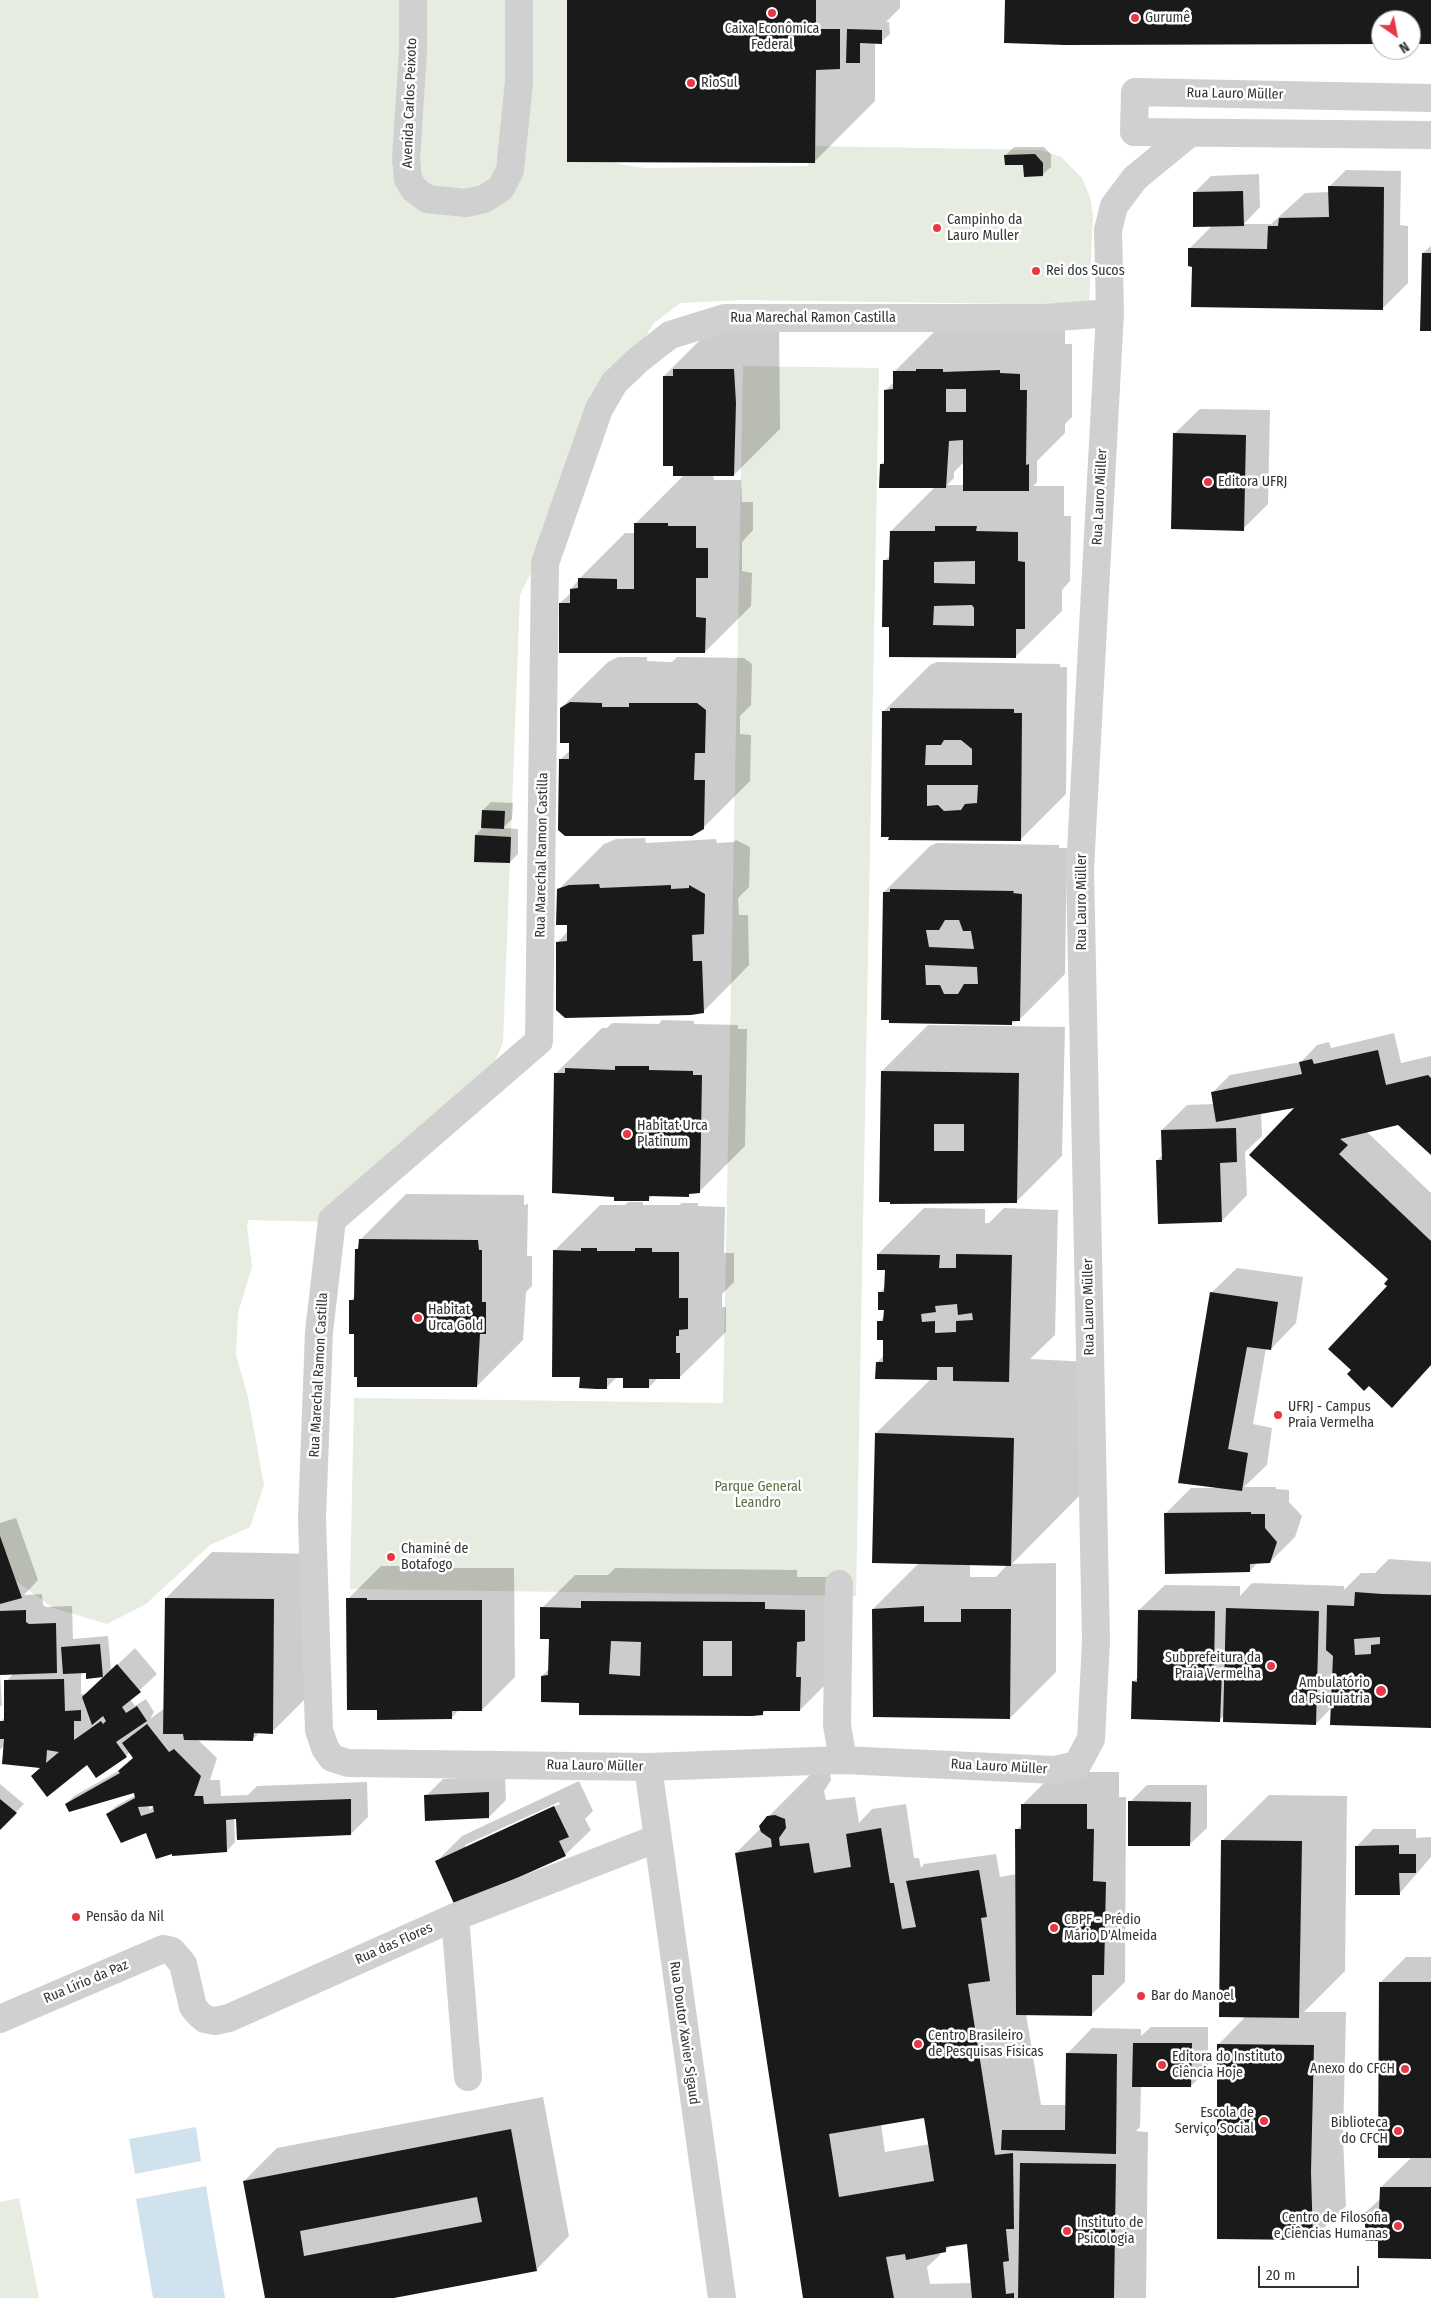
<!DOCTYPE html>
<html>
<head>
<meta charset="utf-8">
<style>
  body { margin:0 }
  #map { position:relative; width:1431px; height:2298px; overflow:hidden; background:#fff; font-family:"Fira Sans Condensed",sans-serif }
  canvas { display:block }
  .north { position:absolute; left:1371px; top:10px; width:50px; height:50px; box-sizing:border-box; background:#fff; border:1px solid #adadad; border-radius:50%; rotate:147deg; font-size:14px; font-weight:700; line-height:20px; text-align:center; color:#333 }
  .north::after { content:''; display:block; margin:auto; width:18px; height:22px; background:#e63946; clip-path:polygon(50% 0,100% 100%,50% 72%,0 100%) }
  .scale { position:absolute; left:1258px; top:2266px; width:101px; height:22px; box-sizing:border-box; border:2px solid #333; border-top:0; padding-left:6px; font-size:15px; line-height:18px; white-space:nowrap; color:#333; -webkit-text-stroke:4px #fff; paint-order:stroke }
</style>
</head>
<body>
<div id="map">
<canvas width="1431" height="2298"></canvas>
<div class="north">N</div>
<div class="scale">20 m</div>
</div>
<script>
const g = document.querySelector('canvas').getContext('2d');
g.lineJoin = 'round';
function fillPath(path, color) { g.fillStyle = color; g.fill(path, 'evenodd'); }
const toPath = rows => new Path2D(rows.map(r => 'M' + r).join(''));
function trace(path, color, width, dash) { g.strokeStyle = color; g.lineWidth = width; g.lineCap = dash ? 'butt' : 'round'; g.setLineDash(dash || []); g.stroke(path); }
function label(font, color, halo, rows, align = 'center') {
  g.font = font + ' "Fira Sans Condensed",sans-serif'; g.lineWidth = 5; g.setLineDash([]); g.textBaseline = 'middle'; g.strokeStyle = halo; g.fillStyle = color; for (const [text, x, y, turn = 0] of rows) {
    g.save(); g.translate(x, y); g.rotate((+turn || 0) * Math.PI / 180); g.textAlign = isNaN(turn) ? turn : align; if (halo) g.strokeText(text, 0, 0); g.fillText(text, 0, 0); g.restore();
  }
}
const green = toPath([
  [0,0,572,0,581,153,624,165,647,168,808,166,808,146,1041,150,1061,157,1082,178,1090,197,1093,216,1089,305,742,300,680,303,653,324,633,359,583,468,520,595,503,1043,492,1068,331,1222,249,1220,247,1225,252,1267,238,1313,236,1355,248,1397,264,1485,250,1527,210,1545,146,1604,107,1624,53,1608,0,1569],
  [743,366,879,368,856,1596,350,1589,354,1398,723,1403],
  [19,2198,39,2298,0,2298,0,2202]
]);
const water = toPath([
  [196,2127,201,2161,135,2174,129,2139],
  [206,2186,225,2298,153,2298,136,2199]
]);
const shadow = toPath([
  [568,0,900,0,900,8,886,22,889,22,890,34,881,42,875,42,875,101,815,161],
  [1014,147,1044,147,1051,154,1051,167,1042,175,1025,163,1006,155],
  [1346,170,1401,171,1400,225,1408,226,1408,283,1382,309,1193,265,1190,248,1213,225,1194,193,1211,176,1259,174,1260,207,1244,224,1271,224,1305,193,1329,192,1329,187],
  [1431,246,1431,329,1423,253],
  [779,323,780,429,734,475,713,475,714,480,741,480,742,502,753,502,753,530,742,542,742,571,752,573,751,606,705,652,560,603,571,593,571,589,579,579,625,533,635,533,635,524,684,475,664,376,710,330],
  [940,326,1065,328,1065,344,1072,344,1072,417,1065,424,1065,433,1037,461,1037,482,1033,486,1064,486,1064,516,1071,516,1070,581,1062,590,1062,611,1015,657,890,626,884,561,891,555,891,531,935,487,881,464,886,460,886,390,894,382,894,372],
  [966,460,964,485,947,485,954,478,954,472],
  [1200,409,1270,410,1268,504,1243,529,1174,434],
  [618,657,647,657,647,661,672,662,677,657,744,658,752,664,751,705,740,716,740,734,751,735,750,781,703,828,560,760,570,750,570,742,561,708,608,662],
  [937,662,1060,664,1060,667,1067,667,1066,794,1020,840,890,839,884,711,930,665],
  [491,802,513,803,512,819,503,828,518,829,518,854,510,862,476,835,484,826,483,810],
  [645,838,646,843,716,839,717,843,734,842,736,840,750,847,749,887,738,898,739,915,748,915,749,965,703,1012,557,943,568,931,558,890,604,844,616,839],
  [937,843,1059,845,1059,848,1067,848,1065,974,1019,1020,1012,1023,890,1022,884,892,930,846],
  [662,1020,694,1021,694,1024,738,1025,738,1029,747,1029,745,1146,699,1192,692,1192,688,1196,653,1195,648,1200,615,1195,564,1194,555,1074,602,1028,607,1028,612,1023,659,1024],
  [928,1025,1065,1027,1062,1156,1016,1202,891,1202,882,1071],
  [1394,1033,1401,1063,1431,1056,1431,1153,1399,1123,1366,1131,1431,1193,1431,1365,1392,1406,1353,1370,1390,1279,1297,1107,1261,1113,1262,1136,1245,1152,1247,1195,1222,1221,1157,1161,1163,1154,1162,1130,1187,1105,1215,1104,1213,1092,1230,1075,1301,1062,1317,1045,1329,1042,1331,1048],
  [406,1194,524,1195,524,1205,528,1204,527,1256,532,1256,532,1286,526,1292,523,1340,477,1386,355,1333,351,1300,356,1295,356,1250,360,1246,360,1240],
  [628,1202,643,1202,643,1205,679,1205,682,1203,698,1203,698,1206,725,1207,724,1253,734,1253,734,1282,722,1294,722,1307,726,1307,726,1332,679,1378,658,1378,649,1387,624,1377,617,1377,607,1387,581,1376,554,1251,600,1205,625,1205],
  [924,1208,985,1209,985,1223,989,1223,1004,1208,1058,1210,1055,1335,1030,1359,1090,1362,1087,1488,1012,1564,1056,1563,1056,1672,1010,1718,873,1609,919,1563,876,1433,931,1379,877,1363,884,1355,885,1338,879,1322,885,1316,879,1293,885,1287,886,1269,878,1254],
  [970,1564,1007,1565,996,1577,970,1577],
  [1237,1268,1303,1277,1296,1323,1271,1349,1266,1348,1253,1424,1272,1428,1267,1465,1244,1487,1276,1487,1276,1489,1289,1490,1289,1502,1302,1516,1295,1537,1270,1562,1258,1562,1250,1571,1165,1514,1191,1488,1215,1488,1211,1293],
  [16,1518,38,1580,24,1595,42,1594,43,1605,46,1607,72,1606,73,1639,108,1636,111,1671,135,1648,157,1674,130,1699,135,1706,146,1699,154,1712,150,1719,165,1708,166,1598,212,1552,320,1554,318,1686,272,1732,260,1732,253,1739,197,1739,217,1758,210,1780,220,1780,221,1796,248,1795,257,1786,367,1782,368,1817,351,1834,234,1818,235,1842,227,1851,173,1855,174,1852,147,1830,107,1814,116,1806,136,1795,135,1790,66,1804,74,1796,120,1770,134,1757,130,1752,126,1756,87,1763,42,1767,5,1745,0,1750,0,1722,5,1717,4,1684,14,1673,0,1673,2,1705,0,1707,0,1523],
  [81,1672,87,1672,87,1677,106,1675,87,1694,81,1694],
  [148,1805,154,1805,150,1810],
  [1389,1559,1431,1562,1431,1727,1332,1707,1316,1724,1225,1715,1219,1720,1133,1682,1138,1677,1139,1610,1165,1585,1240,1586,1240,1596,1252,1583,1344,1586,1344,1590,1361,1573,1375,1573],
  [381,1566,400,1566,400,1568,514,1568,515,1677,482,1710,459,1710,451,1718,378,1709,348,1599],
  [615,1568,797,1570,797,1577,838,1577,833,1677,800,1710,767,1709,762,1714,581,1701,542,1676,549,1669,550,1638,542,1608,575,1575,608,1575],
  [815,1770,830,1773,831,1780,824,1791,826,1800,855,1797,859,1823,872,1809,906,1804,914,1858,919,1858,921,1868,924,1864,996,1854,1000,1877,1017,1874,1016,1830,1022,1824,1022,1805,1055,1772,1119,1772,1119,1797,1126,1797,1125,1982,1092,2014,1026,2014,1041,2105,1067,2105,1067,2054,1092,2028,1141,2029,1141,2036,1151,2027,1208,2027,1208,2069,1191,2086,1141,2086,1140,2127,1136,2131,1148,2132,1146,2298,804,2298,736,1853,761,1828,768,1817],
  [925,2117,930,2144,885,2152,881,2124],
  [968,2242,972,2283,930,2284,927,2267,940,2255,939,2252,946,2250,951,2245],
  [505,1776,506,1800,489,1817,426,1796,443,1779],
  [579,1781,593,1811,585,1819,591,1830,565,1855,437,1861,462,1836],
  [559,1802,560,1804,465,1848,465,1845],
  [0,1784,24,1804,0,1828],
  [1147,1785,1207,1785,1207,1828,1190,1844,1130,1802],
  [1269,1795,1347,1796,1345,1971,1304,2012,1346,2012,1343,2138,1346,2206,1313,2239,1218,2045,1246,2016,1222,1841],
  [1373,1829,1416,1829,1416,1838,1431,1837,1431,1857,1399,1894,1357,1846],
  [1406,1957,1431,1957,1431,2258,1380,2239,1366,2212,1381,2198,1381,2187,1412,2157,1380,1983],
  [543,2097,569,2236,537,2269,388,2298,266,2298,244,2181,277,2148]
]);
const building = toPath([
  [567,0,816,0,816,29,840,29,840,69,816,70,815,163,567,162],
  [1005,0,1431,0,1431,44,1411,44,1411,20,1381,20,1381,44,1065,45,1004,43],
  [847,29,882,30,882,44,860,43,860,63,846,63],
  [1035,154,1043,163,1043,176,1024,177,1023,165,1005,165,1004,155],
  [1328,186,1384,187,1383,310,1191,307,1192,267,1188,266,1188,248,1267,249,1268,226,1278,226,1279,218,1329,217],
  [1243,191,1244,226,1193,227,1193,192],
  [1422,253,1431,253,1431,331,1420,331],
  [673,369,734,369,736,403,734,476,673,476,673,466,663,466,663,376,673,376],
  [916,369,943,369,943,372,1000,370,1000,373,1020,374,1020,390,1027,390,1026,465,1029,464,1029,491,963,491,963,440,949,441,946,488,879,488,880,464,884,464,884,390,893,389,893,371,916,371],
  [946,389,966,389,966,412,946,412],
  [1173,433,1246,435,1244,531,1171,529],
  [634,523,668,523,668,526,696,526,696,548,708,548,708,578,696,578,696,617,706,618,705,653,559,653,559,603,570,603,570,589,578,588,578,578,617,579,617,589,634,589],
  [935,526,977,526,976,531,1018,532,1018,561,1025,562,1025,629,1016,629,1016,658,889,657,889,627,882,627,883,560,889,560,890,531,935,531],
  [975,561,975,584,934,583,934,562],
  [972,605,974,608,974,626,933,625,934,606],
  [570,702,602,703,602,707,629,707,629,703,697,703,706,710,705,753,695,753,694,780,705,780,704,829,692,836,565,836,558,830,559,759,569,759,569,743,560,743,560,708],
  [890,708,1014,709,1014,713,1022,713,1021,841,888,840,889,837,881,837,882,711,890,711],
  [944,740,961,740,972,749,972,765,925,765,926,745,941,745],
  [927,785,978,785,977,803,965,804,961,810,944,811,938,805,927,806],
  [482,810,505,811,504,829,481,828],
  [475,835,511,837,510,863,474,862],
  [599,884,600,888,671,885,671,889,689,888,689,885,705,894,704,934,692,935,693,961,702,961,704,1013,691,1015,565,1018,556,1010,556,942,567,941,567,925,556,925,557,889,569,885],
  [890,889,1014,891,1013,893,1022,894,1020,1021,1012,1021,1012,1025,889,1023,889,1020,881,1020,883,892,890,892],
  [945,920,959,920,963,931,971,931,974,949,929,947,926,930,939,930],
  [925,965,977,967,978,984,964,984,958,994,944,994,940,985,926,985],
  [1378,1050,1386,1085,1428,1075,1431,1078,1431,1155,1398,1125,1340,1139,1348,1145,1339,1154,1431,1241,1431,1365,1392,1408,1369,1386,1364,1391,1347,1374,1351,1370,1328,1349,1387,1286,1384,1284,1388,1279,1249,1155,1294,1108,1216,1122,1211,1092,1302,1074,1299,1062,1312,1059,1314,1064],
  [615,1066,649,1066,649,1070,693,1071,693,1075,702,1075,700,1193,689,1194,689,1197,649,1196,649,1201,614,1201,614,1197,552,1193,554,1073,565,1073,565,1068,615,1070],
  [881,1071,1019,1073,1017,1203,890,1204,890,1202,879,1202],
  [934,1124,964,1124,964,1151,934,1151],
  [1236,1128,1237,1162,1220,1163,1222,1222,1158,1224,1156,1160,1162,1160,1161,1130],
  [359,1239,478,1240,479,1250,482,1250,482,1302,486,1302,486,1334,480,1334,477,1387,357,1387,357,1377,354,1377,354,1334,349,1334,349,1300,354,1300,355,1249,358,1249],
  [581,1248,597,1248,597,1251,635,1251,635,1248,652,1248,652,1252,679,1252,679,1298,688,1298,688,1329,679,1330,679,1336,676,1336,676,1353,680,1353,680,1379,649,1379,649,1388,623,1388,623,1378,607,1378,607,1389,597,1389,579,1388,580,1377,552,1377,553,1250,581,1251],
  [877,1254,940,1255,939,1268,956,1268,956,1254,1012,1255,1009,1382,953,1381,953,1367,937,1367,937,1380,875,1379,876,1362,883,1362,883,1340,877,1340,877,1321,883,1321,884,1310,878,1310,878,1292,884,1292,885,1270,877,1270],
  [957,1304,958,1315,972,1313,973,1320,956,1321,956,1332,935,1333,935,1321,922,1322,921,1314,936,1312,935,1306],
  [1210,1292,1278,1302,1271,1350,1247,1347,1228,1449,1248,1453,1242,1491,1178,1483],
  [875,1433,1014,1438,1011,1566,872,1563],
  [1251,1512,1251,1514,1265,1514,1265,1528,1277,1542,1270,1563,1250,1564,1250,1572,1165,1574,1164,1513],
  [0,1536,22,1598,0,1604],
  [1355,1592,1382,1594,1431,1595,1431,1728,1330,1725,1333,1656,1326,1650,1327,1605,1354,1606],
  [1380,1637,1380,1644,1371,1645,1371,1654,1355,1655,1354,1639],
  [165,1598,274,1599,273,1734,254,1733,253,1741,184,1740,183,1734,163,1734],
  [346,1598,367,1598,367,1600,482,1600,482,1711,452,1711,452,1719,377,1720,377,1710,347,1710],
  [581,1601,765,1602,765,1609,805,1610,805,1641,797,1642,796,1677,801,1677,800,1711,763,1711,763,1715,752,1716,579,1715,579,1703,541,1702,541,1676,548,1675,549,1639,540,1639,540,1607,581,1608],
  [611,1641,641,1642,640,1676,609,1674],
  [703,1641,732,1641,732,1676,703,1676],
  [924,1606,924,1622,961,1622,961,1609,1011,1609,1010,1719,873,1717,872,1609],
  [1226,1608,1319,1611,1316,1725,1223,1722],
  [26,1610,26,1622,29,1624,56,1623,57,1673,0,1675,0,1611],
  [1138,1610,1215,1611,1214,1671,1222,1671,1220,1722,1131,1719,1132,1681,1137,1682],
  [100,1644,103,1677,86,1679,86,1673,63,1674,61,1647],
  [117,1664,141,1692,122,1707,126,1713,137,1706,147,1721,116,1742,127,1757,96,1778,87,1765,47,1797,31,1776,40,1768,2,1764,4,1739,0,1739,0,1721,4,1721,4,1680,64,1679,65,1711,81,1710,81,1721,74,1721,74,1740,101,1721,103,1724,106,1721,103,1716,92,1725,82,1697],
  [47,1750,59,1752,46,1763],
  [147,1724,169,1752,174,1749,201,1776,194,1796,203,1796,204,1804,351,1799,351,1835,237,1840,236,1819,226,1820,227,1852,172,1856,172,1854,156,1859,146,1833,121,1843,106,1814,135,1798,134,1793,69,1812,65,1804,120,1773,118,1771,133,1758,122,1743],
  [153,1806,154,1812,141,1816,138,1807],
  [489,1792,489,1818,425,1821,424,1795],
  [0,1799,17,1813,0,1830],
  [1128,1801,1191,1802,1190,1846,1128,1846],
  [1021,1804,1087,1804,1087,1829,1094,1829,1093,1881,1106,1882,1104,1975,1092,1975,1092,2016,1016,2015,1015,1829,1021,1829],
  [554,1806,569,1837,559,1841,566,1856,455,1906,435,1861],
  [775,1815,785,1819,786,1828,779,1838,780,1846,809,1843,814,1873,851,1867,846,1834,881,1828,890,1883,894,1883,902,1929,916,1927,906,1881,979,1870,987,1917,981,1918,990,1981,968,1984,995,2155,1013,2153,1014,2229,1006,2229,1009,2261,1003,2262,1006,2294,1014,2293,1014,2298,972,2298,967,2244,946,2247,946,2252,906,2260,905,2254,886,2257,894,2298,803,2298,735,1853,772,1847,771,1839,761,1832,759,1826,767,1816],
  [924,2118,934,2181,839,2197,829,2134],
  [1221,1840,1302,1841,1299,2018,1219,2017],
  [1399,1845,1399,1854,1416,1854,1416,1873,1399,1873,1400,1895,1355,1895,1355,1846],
  [1379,1982,1431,1982,1431,2158,1378,2158],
  [1133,2043,1192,2043,1191,2087,1132,2087],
  [1217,2044,1314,2045,1311,2172,1313,2240,1217,2239],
  [1066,2053,1117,2054,1116,2154,1001,2150,1002,2130,1065,2130],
  [511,2129,537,2271,394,2298,265,2298,243,2181],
  [477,2197,482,2222,304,2256,300,2231],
  [1020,2163,1116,2164,1114,2298,1018,2298],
  [1380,2187,1431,2187,1431,2259,1378,2258,1378,2241,1365,2241,1365,2212,1379,2212]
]);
const minor = toPath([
  [413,0,413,51,406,159,408,179,414,189,427,199,466,203,484,199,501,188,510,170,519,82,519,0],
  [1431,98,1135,92,1134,132,1431,135],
  [1110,313,1045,318,725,318,670,335,638,360,614,383,599,409,545,563,539,1041,332,1220,319,1332,312,1518,319,1730,325,1748,332,1758,348,1763,648,1767,843,1760,1055,1770,1077,1765,1091,1739,1096,1641,1080,869,1110,313,1108,230,1114,206,1135,178,1190,133],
  [839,1584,837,1725,843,1760],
  [648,1767,722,2298],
  [455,1917,468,2077],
  [0,2019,163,1949,172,1951,183,1964,193,2007,199,2014,205,2019,215,2021,229,2018,455,1917,658,1838]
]);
const markers = [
  [772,13,5,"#e63946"],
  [1135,18,5,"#e63946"],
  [691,83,5,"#e63946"],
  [937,228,5,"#e63946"],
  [1036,271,5,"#e63946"],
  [1208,482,5,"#e63946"],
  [627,1134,5,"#e63946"],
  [418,1318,5,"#e63946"],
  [1278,1415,5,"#e63946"],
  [391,1557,5,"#e63946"],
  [1271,1666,5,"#e63946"],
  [1381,1691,6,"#e63946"],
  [76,1917,5,"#e63946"],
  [1054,1928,5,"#e63946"],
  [1141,1996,5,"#e63946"],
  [918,2044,5,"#e63946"],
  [1162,2065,5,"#e63946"],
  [1405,2069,5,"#e63946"],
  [1264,2121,5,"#e63946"],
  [1398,2131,5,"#e63946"],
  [1398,2226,5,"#e63946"],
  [1067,2231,5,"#e63946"]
];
const poiNames = [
  ["Gurumê",1145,18],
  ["Caixa Econômica",772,29,"center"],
  ["Federal",772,45,"center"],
  ["RioSul",701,83],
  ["Campinho da",947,220],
  ["Lauro Muller",947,236],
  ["Rei dos Sucos",1046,271],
  ["Editora UFRJ",1218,482],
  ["Habitat Urca",637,1126],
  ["Platinum",637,1142],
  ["Habitat",428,1310],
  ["Urca Gold",428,1326],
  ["UFRJ - Campus",1288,1407],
  ["Praia Vermelha",1288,1423],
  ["Chaminé de",401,1549],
  ["Botafogo",401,1565],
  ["Subprefeitura da",1261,1658,"right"],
  ["Praia Vermelha",1261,1674,"right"],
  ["Ambulatório",1370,1683,"right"],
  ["da Psiquiatria",1370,1699,"right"],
  ["Pensão da Nil",86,1917],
  ["CBPF - Prédio",1064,1920],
  ["Mário D'Almeida",1064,1936],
  ["Bar do Manoel",1151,1996],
  ["Centro Brasileiro",928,2036],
  ["de Pesquisas Físicas",928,2052],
  ["Editora do Instituto",1172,2057],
  ["Ciência Hoje",1172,2073],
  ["Anexo do CFCH",1395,2069,"right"],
  ["Escola de",1254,2113,"right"],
  ["Serviço Social",1254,2129,"right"],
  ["Biblioteca",1388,2123,"right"],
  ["do CFCH",1388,2139,"right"],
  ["Centro de Filosofia",1388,2218,"right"],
  ["e Ciências Humanas",1388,2234,"right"],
  ["Instituto de",1077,2223],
  ["Psicologia",1077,2239]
];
const streetNames = [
  ["Rua Lauro Müller",1235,94,1],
  ["Avenida Carlos Peixoto",410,103,-88],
  ["Rua Marechal Ramon Castilla",813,318],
  ["Rua Lauro Müller",1100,497,-87],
  ["Rua Marechal Ramon Castilla",542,855,-89],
  ["Rua Lauro Müller",1082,902,-90],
  ["Rua Lauro Müller",1089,1307,-91],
  ["Rua Marechal Ramon Castilla",319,1375,-87],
  ["Rua Lauro Müller",595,1766,1],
  ["Rua Lauro Müller",999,1767,3],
  ["Rua das Flores",394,1944,-24],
  ["Rua Lírio da Paz",86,1982,-23],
  ["Rua Doutor Xavier Sigaud",684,2033,82]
];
const parkNames = [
  ["Parque General",758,1487],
  ["Leandro",758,1503]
];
fillPath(green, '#e6ecdf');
fillPath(water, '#cfe2ee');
fillPath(shadow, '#0003');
fillPath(building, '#1a1a1a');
trace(minor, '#d0d0d0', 28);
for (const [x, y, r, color] of markers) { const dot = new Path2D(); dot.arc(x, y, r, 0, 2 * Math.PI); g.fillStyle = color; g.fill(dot); trace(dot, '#fff', 2); }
label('14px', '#333', '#fff', poiNames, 'left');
label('14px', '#333', '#fff', streetNames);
label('14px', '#56703f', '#fff', parkNames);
</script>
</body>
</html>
